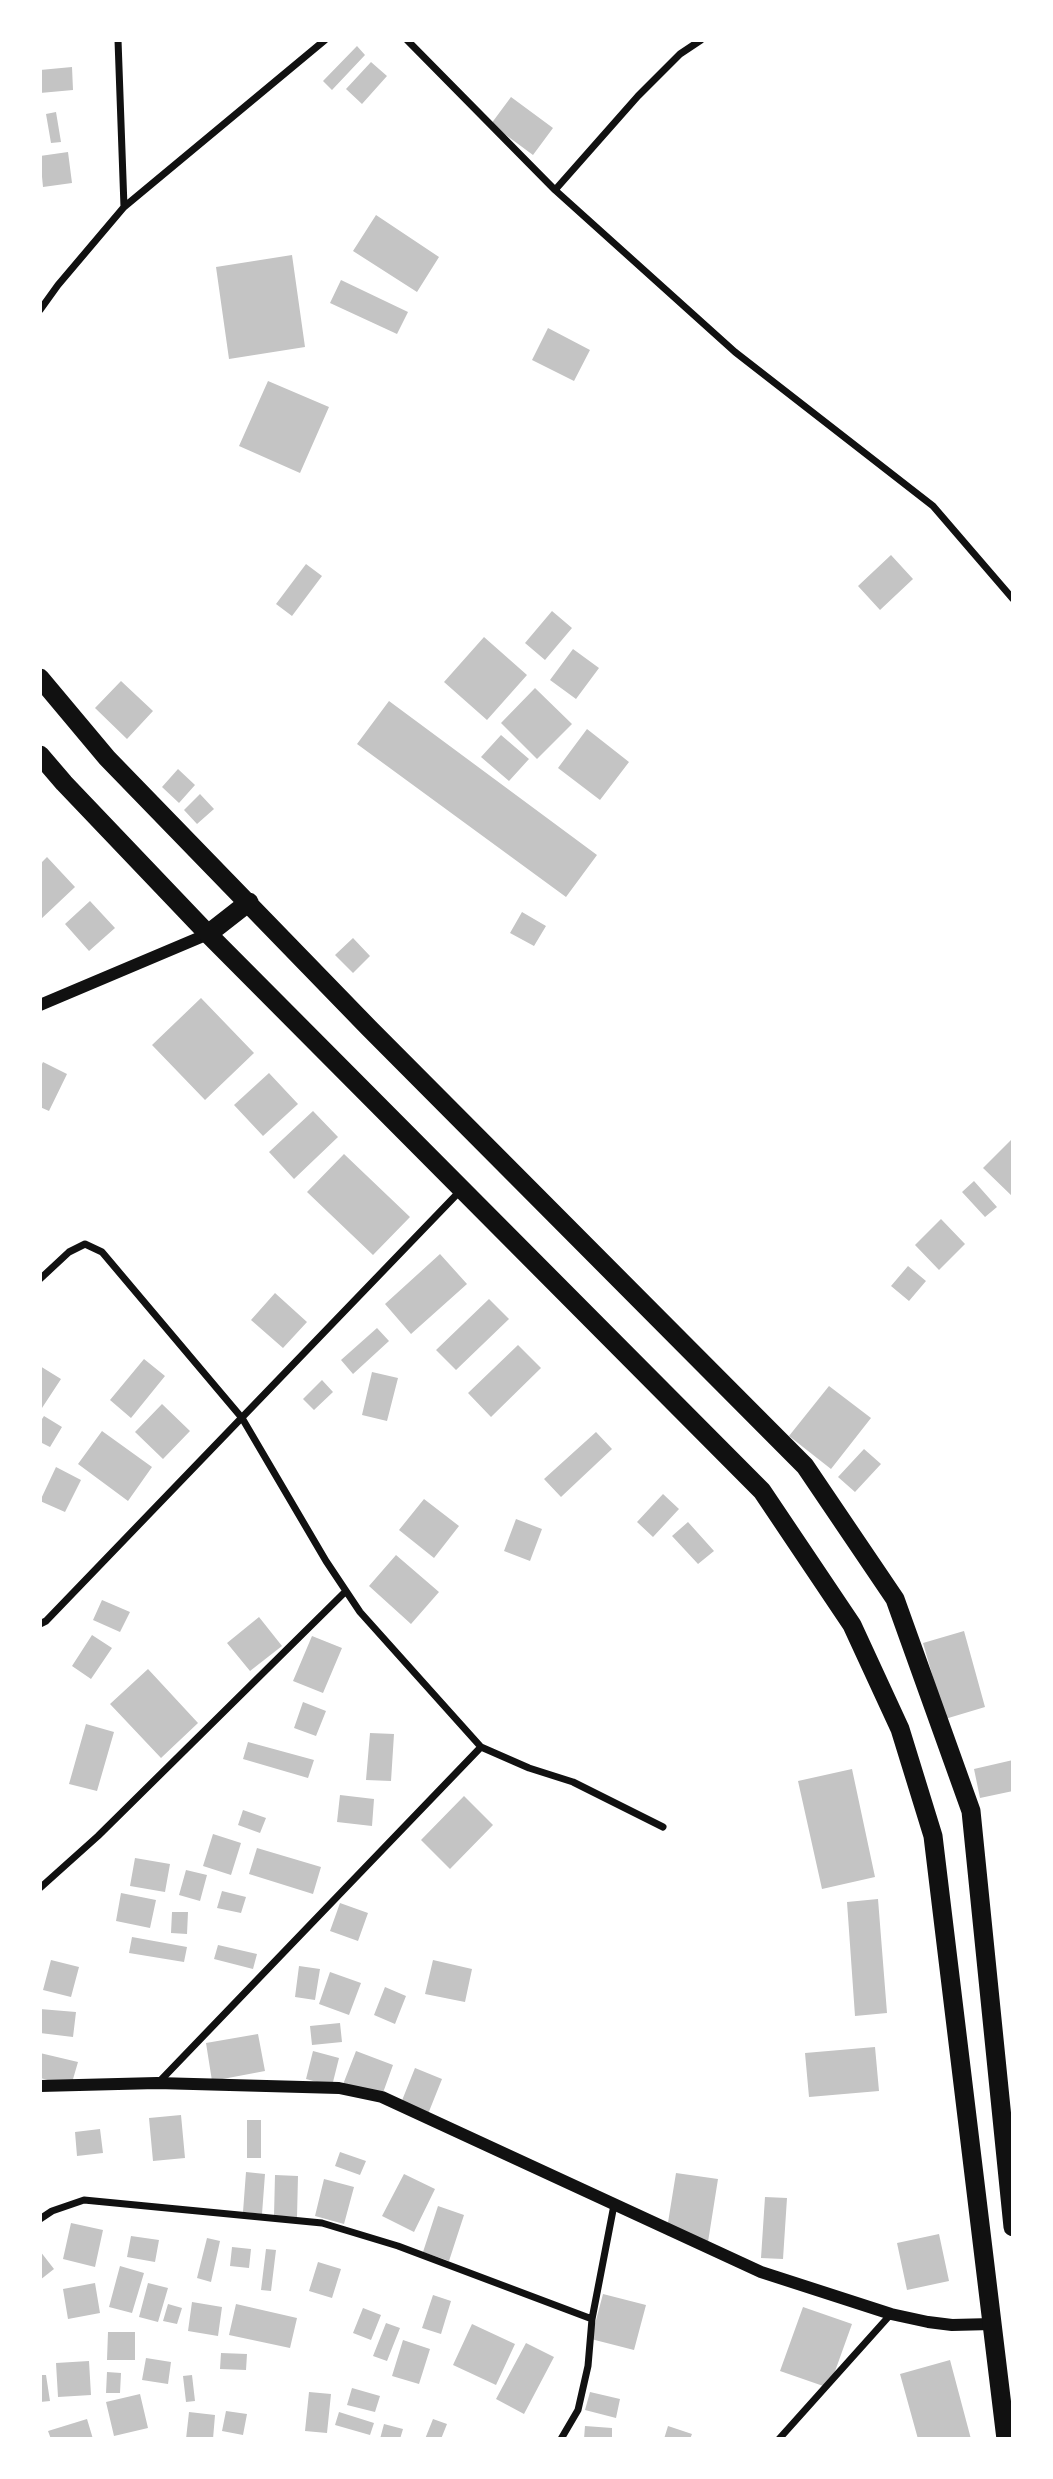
<!DOCTYPE html>
<html>
<head>
<meta charset="utf-8">
<style>
  body { margin:0 }
  #map { position:relative; width:1053px; height:2479px; overflow:hidden; background:#fff; font-family:"Varela Round",sans-serif }
  canvas { display:block }
  .frame { position:absolute; inset:0; border:42px solid #fff; pointer-events:none }
</style>
</head>
<body>
<div id="map">
<canvas width="1053" height="2479"></canvas>
<div class="frame"></div>
</div>
<script>
const g = document.querySelector('canvas').getContext('2d');
g.lineJoin = 'round';
function fillPath(path, color) { g.fillStyle = color; g.fill(path, 'evenodd'); }
const toPath = rows => new Path2D(rows.map(r => 'M' + r).join(''));
function trace(path, color, width, dash) { g.strokeStyle = color; g.lineWidth = width; g.lineCap = dash ? 'butt' : 'round'; g.setLineDash(dash || []); g.stroke(path); }
const building = toPath([
  [357,46,365,55,332,90,323,81],
  [371,62,387,76,362,104,346,89],
  [72,67,73,90,40,93,40,70],
  [511,97,553,128,533,155,491,124],
  [56,112,61,142,51,143,46,114],
  [68,152,72,183,43,187,40,156],
  [376,215,439,257,417,292,353,251],
  [292,255,305,347,229,359,216,267],
  [341,280,408,312,397,334,330,303],
  [548,328,590,350,574,381,532,360],
  [268,381,329,407,300,473,239,446],
  [891,555,913,579,880,610,858,586],
  [306,564,322,576,292,616,276,604],
  [552,611,572,628,545,660,525,643],
  [484,637,527,675,487,720,444,682],
  [573,649,599,668,576,699,550,680],
  [121,681,153,711,127,739,95,708],
  [535,688,572,724,537,759,501,723],
  [389,701,597,855,566,897,357,744],
  [587,729,629,762,600,800,558,768],
  [501,735,529,759,509,781,481,757],
  [178,769,195,785,179,803,162,787],
  [200,794,214,809,197,824,184,810],
  [47,857,75,887,40,920,40,864],
  [90,901,115,928,89,951,65,924],
  [522,912,546,926,534,946,510,933],
  [353,938,370,956,353,973,335,955],
  [201,998,254,1053,205,1100,152,1045],
  [43,1062,67,1074,49,1111,40,1107,40,1068],
  [269,1073,298,1104,263,1136,234,1105],
  [313,1111,338,1137,294,1179,269,1152],
  [1013,1138,1013,1197,983,1168],
  [344,1154,410,1217,373,1255,307,1192],
  [974,1181,997,1207,985,1217,962,1192],
  [941,1219,965,1244,939,1270,915,1245],
  [440,1254,467,1284,411,1334,385,1304],
  [908,1266,926,1281,909,1301,891,1286],
  [275,1293,307,1322,283,1348,251,1320],
  [489,1299,509,1319,456,1370,436,1350],
  [377,1328,389,1341,353,1374,341,1360],
  [518,1345,541,1368,491,1417,468,1393],
  [144,1359,165,1376,131,1418,110,1400],
  [40,1366,61,1379,42,1408,40,1406],
  [372,1372,398,1378,387,1421,362,1415],
  [322,1380,333,1392,314,1410,303,1399],
  [829,1386,871,1418,831,1469,789,1436],
  [162,1404,190,1431,163,1459,135,1432],
  [44,1416,62,1427,50,1447,40,1442,40,1422],
  [102,1431,152,1467,128,1501,78,1464],
  [596,1432,612,1449,561,1497,544,1479],
  [864,1449,881,1464,855,1492,838,1477],
  [56,1467,81,1480,65,1512,40,1501],
  [663,1494,679,1509,653,1537,637,1522],
  [424,1499,459,1526,434,1558,399,1530],
  [516,1519,542,1529,530,1561,504,1551],
  [688,1522,714,1551,698,1564,672,1536],
  [396,1555,439,1592,411,1624,369,1586],
  [102,1600,130,1612,120,1632,93,1620],
  [259,1617,282,1646,250,1671,227,1643],
  [964,1631,985,1707,945,1719,923,1643],
  [92,1635,112,1648,91,1679,72,1666],
  [312,1636,342,1648,323,1693,293,1681],
  [148,1669,198,1723,161,1758,110,1704],
  [303,1702,326,1711,316,1736,294,1728],
  [86,1724,114,1732,97,1791,69,1784],
  [370,1733,394,1734,391,1781,366,1780],
  [248,1742,314,1760,308,1778,243,1759],
  [1013,1760,1013,1791,980,1798,974,1769],
  [852,1769,875,1877,822,1889,798,1781],
  [340,1795,374,1799,372,1826,337,1822],
  [464,1796,493,1825,450,1869,421,1840],
  [243,1810,266,1818,260,1833,238,1825],
  [213,1834,241,1843,231,1875,203,1866],
  [257,1848,321,1867,313,1894,249,1874],
  [135,1858,170,1864,165,1892,130,1886],
  [186,1870,207,1875,200,1901,179,1895],
  [222,1891,246,1897,241,1913,217,1908],
  [121,1893,156,1900,150,1928,116,1921],
  [878,1899,887,2013,855,2016,847,1902],
  [340,1903,368,1913,358,1941,330,1931],
  [172,1912,188,1912,187,1934,171,1933],
  [132,1937,187,1947,184,1962,129,1953],
  [218,1945,257,1954,253,1969,214,1959],
  [51,1960,79,1967,71,1997,43,1990],
  [433,1960,472,1969,465,2002,425,1994],
  [299,1966,320,1969,315,2000,295,1997],
  [330,1972,361,1983,349,2015,319,2004],
  [385,1987,406,1996,395,2024,374,2015],
  [40,2009,76,2012,73,2037,40,2033],
  [340,2023,342,2042,312,2045,310,2026],
  [258,2034,265,2071,212,2081,206,2043],
  [875,2047,879,2091,809,2097,805,2053],
  [313,2051,339,2058,332,2086,306,2079],
  [356,2051,393,2065,380,2101,342,2087],
  [40,2053,78,2062,71,2086,40,2078],
  [415,2068,442,2079,428,2114,401,2103],
  [181,2115,185,2158,153,2161,149,2118],
  [247,2120,261,2120,261,2158,247,2158],
  [100,2129,103,2153,77,2156,75,2132],
  [340,2152,366,2161,360,2175,335,2166],
  [246,2172,265,2174,262,2214,243,2212],
  [676,2173,718,2179,708,2242,666,2235],
  [404,2174,435,2189,414,2232,382,2216],
  [275,2175,298,2176,297,2217,274,2216],
  [324,2179,354,2187,344,2224,315,2216],
  [765,2197,787,2198,783,2259,761,2258],
  [438,2206,464,2215,449,2261,423,2252],
  [71,2223,103,2230,95,2267,63,2259],
  [939,2234,949,2281,907,2290,897,2243],
  [131,2236,159,2240,155,2262,127,2257],
  [207,2238,220,2241,211,2282,197,2278],
  [232,2247,251,2249,249,2268,230,2266],
  [266,2249,276,2250,271,2291,261,2290],
  [40,2251,54,2269,40,2280],
  [318,2262,341,2269,332,2298,309,2291],
  [120,2266,144,2273,132,2313,109,2307],
  [95,2283,100,2313,68,2319,63,2289],
  [148,2283,168,2288,158,2322,139,2317],
  [603,2294,646,2305,634,2350,591,2339],
  [433,2295,451,2301,441,2334,422,2328],
  [192,2302,222,2307,218,2336,188,2331],
  [168,2304,182,2308,177,2324,163,2321],
  [236,2304,297,2318,290,2348,229,2335],
  [803,2307,852,2324,829,2388,780,2371],
  [363,2308,381,2315,371,2340,353,2333],
  [386,2323,400,2328,387,2361,373,2356],
  [472,2324,515,2344,496,2385,453,2365],
  [108,2332,135,2332,135,2360,107,2360],
  [403,2340,430,2349,419,2384,392,2376],
  [526,2343,554,2357,524,2414,496,2399],
  [221,2353,247,2354,246,2370,220,2369],
  [146,2358,171,2362,168,2384,142,2380],
  [950,2360,971,2439,918,2439,900,2374],
  [89,2361,91,2395,58,2397,56,2363],
  [107,2372,121,2373,120,2393,106,2393],
  [40,2375,46,2375,50,2401,40,2402],
  [192,2375,195,2401,186,2402,183,2376],
  [352,2388,380,2396,375,2412,347,2405],
  [309,2392,331,2394,327,2433,305,2431],
  [590,2392,620,2399,616,2418,585,2410],
  [140,2394,148,2428,114,2436,106,2402],
  [226,2411,247,2414,243,2435,222,2431],
  [189,2412,215,2415,213,2439,186,2439],
  [339,2412,374,2423,370,2435,335,2425],
  [87,2419,93,2439,51,2439,48,2431],
  [433,2419,447,2424,441,2439,425,2439],
  [384,2424,403,2429,400,2439,380,2439],
  [585,2426,612,2428,612,2439,584,2439],
  [668,2426,692,2434,690,2439,664,2439]
]);
const minor = toPath([
  [118,40,124,207],
  [407,40,555,190,735,352,933,506,1013,599],
  [555,190,638,96,680,54,701,40],
  [40,310,58,285,124,207,325,40],
  [40,1279,69,1252,85,1244,102,1252,242,1418,326,1561,360,1612,481,1747,529,1768,573,1782,663,1827],
  [40,1624,46,1621,461,1190],
  [40,1888,98,1836,346,1591],
  [159,2082,481,1747],
  [40,2219,52,2211,84,2200,322,2223,398,2246,592,2319],
  [561,2439,578,2410,588,2366,592,2319,614,2205],
  [779,2439,891,2314]
]);
const tertiary = toPath([
  [40,1005,208,934],
  [40,2086,157,2083,339,2088,382,2097,761,2272,891,2314,928,2322,952,2325,992,2324]
]);
const trunk = toPath([
  [40,678,107,758,369,1028,805,1466,895,1599,971,1811,1013,2227],
  [40,755,64,783,208,934,762,1491,852,1625,900,1729,933,1836,1006,2439],
  [208,934,249,902]
]);
fillPath(building, '#c4c4c4');
trace(minor, '#111', 7);
trace(tertiary, '#111', 12);
trace(trunk, '#111', 19);
</script>
</body>
</html>
